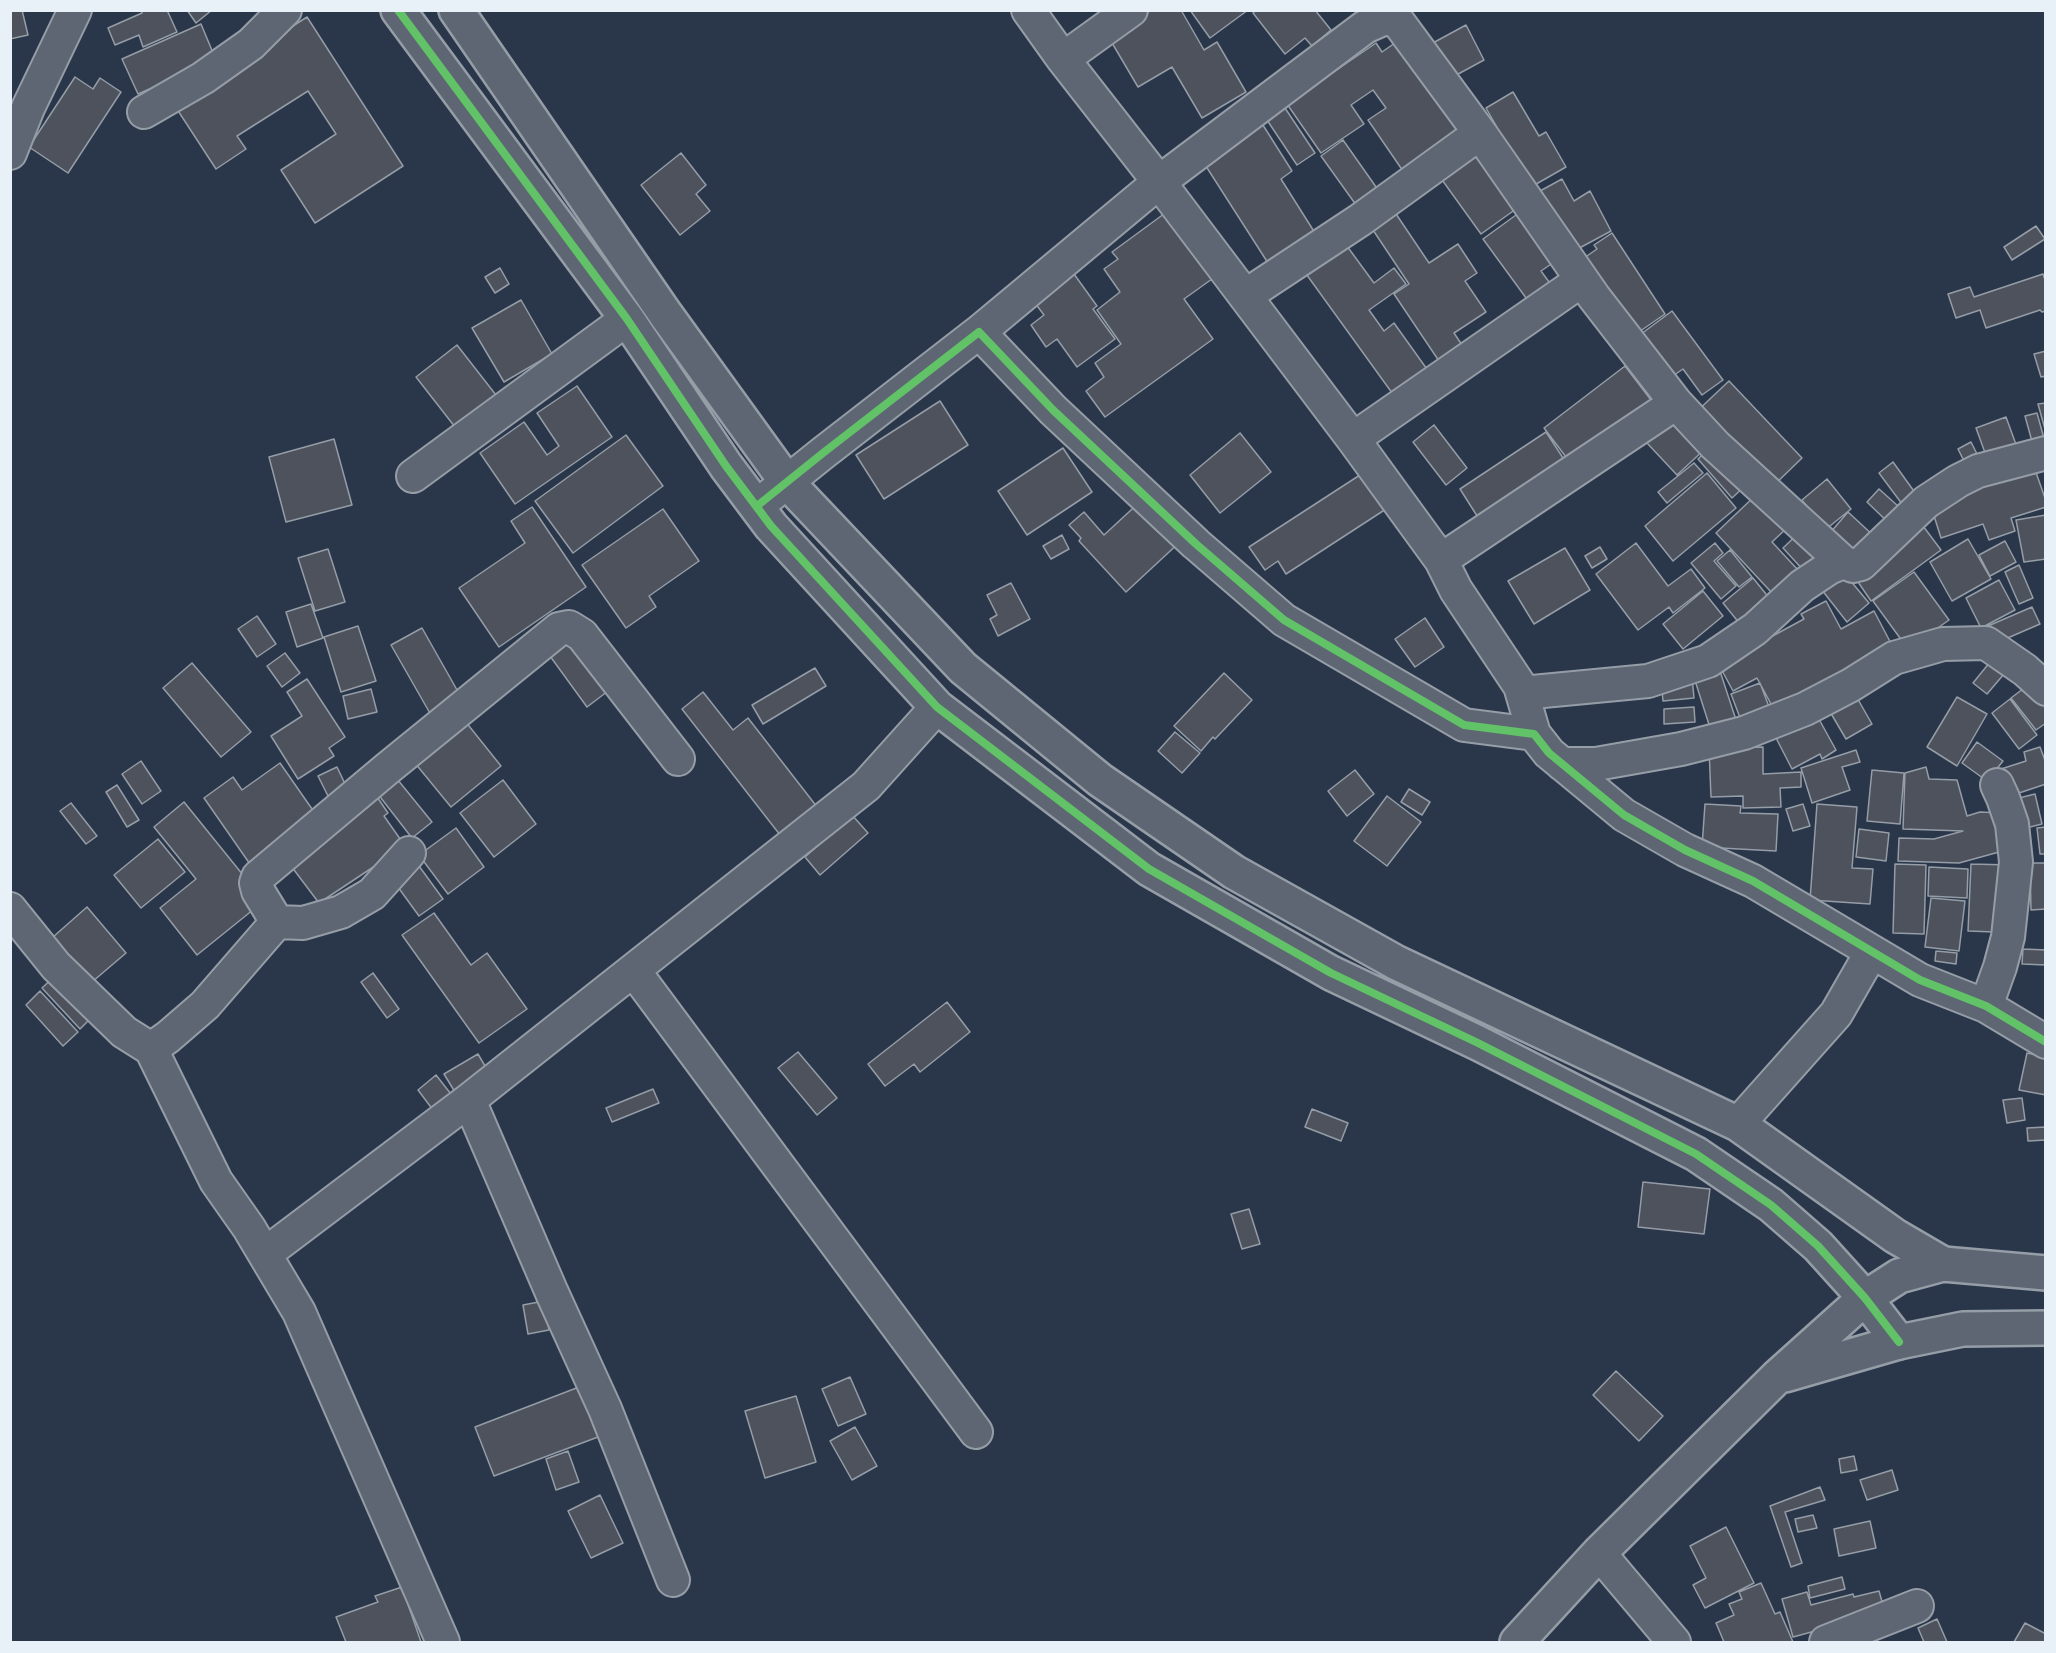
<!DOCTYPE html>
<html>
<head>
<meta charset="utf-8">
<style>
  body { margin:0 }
  #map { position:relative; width:2056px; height:1653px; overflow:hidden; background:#2a374a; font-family:Dekko,sans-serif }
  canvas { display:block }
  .frame { position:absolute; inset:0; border:12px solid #e8f1f8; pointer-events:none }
</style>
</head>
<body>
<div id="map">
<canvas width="2056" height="1653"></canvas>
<div class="frame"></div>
</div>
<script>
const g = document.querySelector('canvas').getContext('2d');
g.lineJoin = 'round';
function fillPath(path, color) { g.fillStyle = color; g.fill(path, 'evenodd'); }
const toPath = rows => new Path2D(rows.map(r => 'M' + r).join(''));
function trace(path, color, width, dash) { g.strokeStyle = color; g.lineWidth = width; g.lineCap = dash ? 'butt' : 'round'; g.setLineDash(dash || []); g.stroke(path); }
const building = toPath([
  [10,10,22,10,28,35,10,39,10,10],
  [141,10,167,10,177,32,143,47,139,35,115,45,108,28,142,13,141,10],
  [187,10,212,10,196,23,187,10],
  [1140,10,1181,10,1204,50,1217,42,1246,92,1202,118,1172,67,1138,87,1105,31,1140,10],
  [1190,10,1248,10,1210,38,1190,10],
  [1256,10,1315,10,1331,30,1312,46,1305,38,1285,54,1253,13,1256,10],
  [307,17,403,166,315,223,281,170,336,134,308,91,237,136,246,149,216,169,173,103,307,17],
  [201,24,216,60,138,94,122,59,201,24],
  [1466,25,1484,60,1449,79,1431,44,1466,25],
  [1405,36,1467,127,1403,171,1368,120,1386,108,1373,90,1351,105,1364,124,1321,153,1287,104,1376,43,1382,52,1405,36],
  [75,77,93,89,100,78,121,92,68,173,29,147,75,77],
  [1513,92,1539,136,1546,132,1566,167,1531,187,1486,108,1513,92],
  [1283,105,1315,153,1297,165,1265,117,1283,105],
  [1261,122,1292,171,1281,179,1315,233,1268,263,1202,160,1261,122],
  [1343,140,1381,194,1359,209,1321,156,1343,140],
  [1482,146,1523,204,1481,234,1440,177,1482,146],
  [681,153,706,185,696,194,710,211,680,235,641,185,681,153],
  [1562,179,1574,201,1590,191,1611,231,1572,252,1540,191,1562,179],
  [1390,205,1429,263,1458,244,1477,273,1465,281,1486,312,1454,333,1462,345,1439,361,1394,294,1409,284,1367,221,1390,205],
  [1527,207,1563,256,1541,271,1552,286,1529,302,1483,239,1527,207],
  [1172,208,1219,274,1184,299,1213,339,1105,417,1086,391,1104,377,1095,363,1121,344,1097,310,1120,292,1104,269,1118,259,1112,252,1172,208],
  [2036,226,2045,239,2012,260,2004,247,2036,226],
  [1612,233,1665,314,1633,336,1581,260,1597,249,1594,245,1612,233],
  [1344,242,1374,283,1394,268,1406,284,1369,310,1384,331,1394,323,1429,372,1395,397,1304,271,1344,242],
  [500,268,509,284,495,293,485,277,500,268],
  [1074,274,1097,306,1093,309,1115,339,1077,367,1057,339,1046,347,1031,325,1044,315,1035,303,1074,274],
  [2043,274,2046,283,2046,311,2042,312,2040,310,1986,328,1980,310,1956,318,1948,294,1970,287,1974,297,2043,274],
  [521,300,552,354,504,382,472,328,521,300],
  [1672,311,1723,380,1702,395,1683,369,1664,382,1633,340,1672,311],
  [457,345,496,395,455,427,416,377,457,345],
  [2046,351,2046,376,2041,377,2034,354,2046,351],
  [1625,366,1651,400,1569,461,1544,428,1625,366],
  [1729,381,1802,458,1769,490,1694,414,1729,381],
  [577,386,612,437,515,504,480,453,524,422,547,455,559,446,537,413,577,386],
  [940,401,968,445,884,499,856,455,940,401],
  [2046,403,2046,433,2038,404,2046,403],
  [2037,413,2045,442,2033,445,2025,416,2037,413],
  [1676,415,1707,447,1677,475,1647,443,1676,415],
  [2006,417,2018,450,1988,461,1976,428,2006,417],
  [1434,425,1467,468,1446,485,1413,442,1434,425],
  [1546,432,1565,461,1479,519,1460,489,1546,432],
  [1240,433,1271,472,1220,513,1190,475,1240,433],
  [626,435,663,486,573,553,535,501,626,435],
  [334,439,352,505,286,522,269,457,334,439],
  [1971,442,1980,460,1967,467,1958,449,1971,442],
  [1712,446,1746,485,1732,498,1698,459,1712,446],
  [1063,448,1092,492,1027,535,998,491,1063,448],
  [2032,461,2046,501,2046,507,2011,518,2015,531,1989,540,1983,524,1941,538,1930,503,2032,461],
  [1893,462,1921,501,1908,512,1879,473,1893,462],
  [1694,463,1703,473,1667,503,1658,492,1694,463],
  [1363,473,1386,509,1286,574,1278,561,1265,570,1249,547,1363,473],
  [1707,473,1736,508,1673,561,1645,526,1707,473],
  [1827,479,1851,509,1825,530,1802,500,1827,479],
  [1879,489,1908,515,1895,529,1867,502,1879,489],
  [1758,493,1789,526,1772,542,1798,570,1773,594,1716,533,1758,493],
  [1144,498,1182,540,1126,592,1079,541,1081,538,1069,525,1084,512,1104,535,1144,498],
  [532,507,586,587,499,647,459,588,525,543,511,521,532,507],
  [663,509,699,561,649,596,656,607,626,628,582,565,663,509],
  [1848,512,1876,538,1858,558,1830,533,1848,512],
  [2046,515,2046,559,2024,562,2016,520,2046,515],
  [1923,526,1941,550,1871,601,1854,576,1923,526],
  [1803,529,1825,554,1805,572,1783,548,1803,529],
  [1062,535,1069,549,1051,559,1043,546,1062,535],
  [1968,539,1991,579,1952,601,1930,562,1968,539],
  [2005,541,2016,562,1990,576,1979,555,2005,541],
  [1636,543,1668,586,1691,569,1705,588,1673,613,1669,607,1638,630,1596,574,1636,543],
  [1715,543,1723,553,1714,561,1736,586,1721,599,1691,563,1715,543],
  [1600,547,1607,559,1592,568,1585,556,1600,547],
  [1565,548,1590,590,1534,624,1508,581,1565,548],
  [328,549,345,602,315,611,298,558,328,549],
  [1730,550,1752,577,1739,587,1717,561,1730,550],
  [2019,565,2033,598,2019,604,2005,572,2019,565],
  [1839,567,1869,603,1847,622,1818,585,1839,567],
  [1914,572,1949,620,1908,649,1873,601,1914,572],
  [1753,578,1770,599,1740,624,1723,603,1753,578],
  [1999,580,2015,610,1981,628,1966,598,1999,580],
  [1011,583,1030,619,998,636,990,619,997,615,987,595,1011,583],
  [1703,591,1723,616,1683,649,1663,624,1703,591],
  [1826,601,1841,629,1874,611,1895,651,1778,717,1757,678,1733,691,1719,665,1804,619,1801,614,1826,601],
  [311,604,323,638,297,647,286,612,311,604],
  [2032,607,2040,624,1996,643,1988,626,2032,607],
  [257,616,276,644,257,657,238,629,257,616],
  [1425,618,1444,647,1415,667,1395,639,1425,618],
  [358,626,376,681,341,692,324,637,358,626],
  [422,628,461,697,431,715,391,645,422,628],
  [576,637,612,688,587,707,550,656,576,637],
  [285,653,300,673,282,687,267,666,285,653],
  [1717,662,1738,726,1712,734,1692,671,1717,662],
  [1990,662,2004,674,1987,694,1973,683,1990,662],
  [192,663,251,732,221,757,163,688,192,663],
  [815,668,826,686,763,724,752,705,815,668],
  [1224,673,1252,700,1215,739,1213,737,1201,751,1174,726,1224,673],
  [1692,677,1694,698,1663,701,1661,680,1692,677],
  [307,679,345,737,329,748,334,756,298,779,271,736,302,716,287,692,307,679],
  [2032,682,2046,699,2046,723,2036,730,2011,698,2032,682],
  [1760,683,1771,712,1742,723,1731,694,1760,683],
  [371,689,377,712,348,719,343,696,371,689],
  [1852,689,1872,724,1846,739,1826,705,1852,689],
  [703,692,733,730,748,718,821,812,784,840,682,709,703,692],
  [1957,697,1987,714,1957,766,1927,747,1957,697],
  [2010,699,2037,735,2019,749,1992,713,2010,699],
  [1694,707,1695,722,1664,724,1664,709,1694,707],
  [1815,712,1836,750,1822,759,1820,754,1792,769,1774,734,1815,712],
  [461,716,501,766,451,807,410,757,461,716],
  [1175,732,1200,753,1182,773,1158,751,1175,732],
  [1977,742,2003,761,1987,781,1962,763,1977,742],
  [1763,747,1763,774,1801,772,1801,787,1780,788,1781,807,1743,808,1743,796,1711,797,1709,748,1763,747],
  [2040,747,2046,763,2046,784,2010,796,2001,769,2026,761,2024,752,2040,747],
  [1856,750,1860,762,1842,767,1850,790,1812,803,1801,768,1856,750],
  [141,761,161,791,142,804,122,774,141,761],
  [280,763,319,819,252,867,204,798,233,777,242,790,280,763],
  [337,767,348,790,329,798,318,776,337,767],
  [1926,767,1929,779,1957,780,1967,816,1980,812,2000,813,2010,849,1959,863,1898,861,1899,838,1934,839,1963,831,1903,829,1905,773,1926,767],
  [1355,770,1374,794,1347,816,1328,791,1355,770],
  [1872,770,1904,773,1900,824,1867,821,1872,770],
  [393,774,432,822,412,838,374,789,393,774],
  [503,780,536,824,494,857,460,813,503,780],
  [117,785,139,820,127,827,106,792,117,785],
  [371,788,388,813,384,816,405,846,319,903,285,858,371,788],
  [1409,789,1430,802,1422,815,1401,802,1409,789],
  [2035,794,2042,824,2022,829,2015,799,2035,794],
  [1387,796,1421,822,1387,866,1354,841,1387,796],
  [184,802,264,901,197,955,160,908,196,879,154,827,184,802],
  [71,803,97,836,86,844,60,811,71,803],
  [1705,804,1741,806,1740,813,1778,814,1776,851,1702,847,1705,804],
  [1803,804,1810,826,1793,831,1786,809,1803,804],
  [1817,804,1857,807,1852,868,1873,869,1870,904,1810,900,1817,804],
  [852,815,868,833,820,875,805,857,852,815],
  [2046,827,2046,854,2040,854,2037,828,2046,827],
  [456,828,484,867,448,894,419,855,456,828],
  [1859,829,1889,833,1886,861,1856,857,1859,829],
  [158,839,185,872,141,908,114,875,158,839],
  [2030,863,2046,863,2046,909,2031,910,2030,863],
  [1895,864,1926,865,1924,934,1893,933,1895,864],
  [1971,864,2010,865,2009,888,1997,887,1995,932,1968,931,1971,864],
  [419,866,443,899,419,916,395,883,419,866],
  [1929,867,1968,869,1967,898,1928,896,1929,867],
  [1931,898,1965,901,1959,951,1925,947,1931,898],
  [87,907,126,953,92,982,53,937,87,907],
  [434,913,471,965,487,953,527,1009,479,1043,402,935,434,913],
  [2023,949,2046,950,2046,965,2022,964,2023,949],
  [1936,951,1957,953,1956,964,1935,961,1936,951],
  [373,973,399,1009,387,1018,361,982,373,973],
  [57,974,94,1015,80,1029,42,988,57,974],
  [40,991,78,1032,63,1046,26,1005,40,991],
  [947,1002,970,1032,920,1072,914,1064,885,1086,868,1064,947,1002],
  [798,1052,837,1098,817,1115,778,1068,798,1052],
  [2027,1053,2046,1057,2046,1095,2019,1090,2027,1053],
  [478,1054,492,1078,458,1097,444,1074,478,1054],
  [436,1075,458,1103,439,1118,418,1090,436,1075],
  [653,1089,659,1103,612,1122,606,1108,653,1089],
  [2022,1098,2025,1120,2007,1123,2003,1100,2022,1098],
  [1312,1109,1348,1123,1341,1141,1305,1127,1312,1109],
  [2046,1127,2046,1140,2028,1141,2027,1128,2046,1127],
  [1643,1182,1710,1189,1704,1234,1638,1227,1643,1182],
  [1249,1209,1260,1244,1242,1249,1231,1214,1249,1209],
  [544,1301,549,1330,528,1334,523,1305,544,1301],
  [1616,1371,1663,1416,1639,1441,1593,1395,1616,1371],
  [850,1377,866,1414,838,1426,822,1389,850,1377],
  [579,1387,598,1437,494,1476,475,1427,579,1387],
  [796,1396,816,1462,765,1478,745,1411,796,1396],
  [855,1427,877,1466,852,1480,830,1441,855,1427],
  [568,1451,579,1482,556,1490,546,1459,568,1451],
  [1854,1456,1857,1470,1841,1473,1839,1459,1854,1456],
  [1892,1470,1898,1490,1867,1500,1860,1480,1892,1470],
  [1820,1487,1825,1500,1785,1512,1802,1563,1791,1567,1770,1506,1820,1487],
  [600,1495,623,1543,591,1558,568,1511,600,1495],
  [1813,1515,1817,1528,1798,1532,1795,1519,1813,1515],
  [1870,1521,1876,1548,1839,1556,1834,1529,1870,1521],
  [1726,1527,1754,1583,1705,1608,1693,1585,1706,1578,1690,1546,1726,1527],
  [1842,1577,1845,1589,1810,1598,1808,1586,1842,1577],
  [1761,1583,1775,1614,1780,1612,1793,1642,1724,1642,1716,1623,1734,1615,1729,1604,1742,1599,1739,1592,1761,1583],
  [402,1587,421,1642,346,1642,336,1617,378,1602,375,1596,402,1587],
  [1879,1591,1885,1612,1793,1637,1782,1599,1807,1592,1811,1605,1853,1594,1854,1597,1879,1591],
  [1937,1619,1947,1642,1924,1642,1918,1628,1937,1619],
  [2025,1623,2046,1634,2046,1642,2014,1642,2025,1623]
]);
const minor = toPath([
  [1028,10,1063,59,1159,182,1365,27,1383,19,1390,19,1399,23,1480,133,1594,297,1676,403,1715,445,1843,562],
  [1063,59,1131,10],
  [144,112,203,78,251,44,285,10],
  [10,153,28,108,75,10],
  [1245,296,1360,220,1480,133],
  [979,332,1159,182,1353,439,1441,560,1456,590,1520,686,1534,734],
  [1353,439,1582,280],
  [413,476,627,319],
  [757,506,823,453,979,332,1053,410,1196,544,1284,620,1464,725,1534,734,1549,753,1624,815,1685,850,1753,881,1920,980,1986,1006,2046,1042],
  [1441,560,1676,403],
  [1522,693,1648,681,1708,661,1755,629,1802,586,1829,568,1843,562,1853,566,1861,564,1926,502,1958,481,1978,471,2046,453],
  [1562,764,1596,764,1681,749,1744,733,1805,709,1851,685,1894,658,1943,644,1986,643,2025,670,2046,689],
  [10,909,56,966,124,1032,151,1049,168,1037,205,1005,277,922,303,923,341,912,372,894,409,853],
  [277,922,258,891,256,883,258,877,388,768,559,629,569,627,582,635,678,759],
  [634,971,976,1432],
  [1986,1006,2000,967,2008,937,2016,862,2012,824,2003,798,1997,785],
  [151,1049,216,1181,249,1228,299,1312,443,1642],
  [469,1100,552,1293,605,1409,673,1580],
  [1738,1124,1836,1014,1871,953],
  [265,1254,469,1100,866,786,937,707],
  [1599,1553,1674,1642],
  [1826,1642,1917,1606]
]);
const tertiary = toPath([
  [398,10,627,319,726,466,771,526,937,707,1149,869,1331,973,1478,1043,1696,1154,1771,1205,1818,1246,1865,1298,1899,1342],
  [456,10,666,315,786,481,963,668,1100,780,1234,872,1397,963,1738,1124,1895,1236,1943,1264]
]);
const secondary = toPath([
  [1785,1375,1899,1342,1963,1329,2046,1328],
  [1517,1642,1599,1553,1777,1377,1865,1298,1899,1276,1943,1264,2046,1273]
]);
const cycleway = toPath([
  [398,10,627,319,726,466,771,526,937,707,1149,869,1331,973,1478,1043,1696,1154,1771,1205,1818,1246,1865,1298,1899,1342],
  [757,506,823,453,979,332,1053,410,1196,544,1284,620,1464,725,1534,734,1549,753,1624,815,1685,850,1753,881,1920,980,1986,1006,2046,1042]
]);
fillPath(building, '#4d525d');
trace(building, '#959da7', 1.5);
trace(minor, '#959da7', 36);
trace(tertiary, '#959da7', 38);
trace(secondary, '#959da7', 38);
trace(minor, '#5d6672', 32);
trace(tertiary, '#5d6672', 33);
trace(secondary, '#5d6672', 33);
trace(cycleway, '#61c268', 8);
</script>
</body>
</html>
